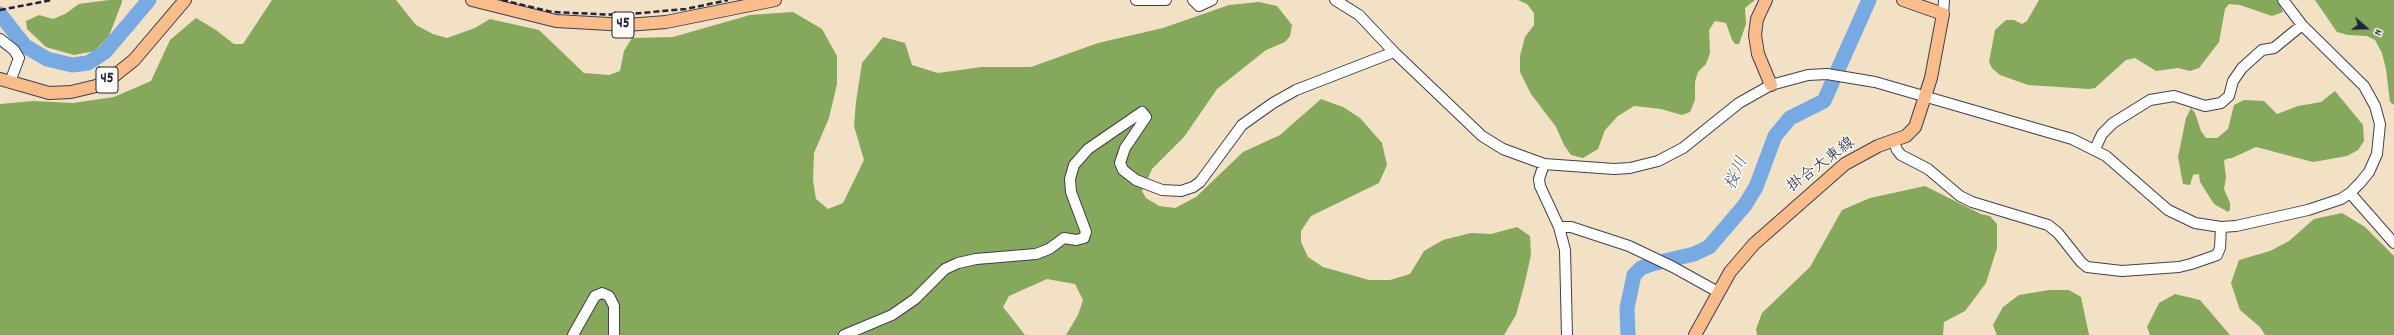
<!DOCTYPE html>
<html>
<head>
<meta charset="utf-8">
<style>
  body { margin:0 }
  #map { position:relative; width:2394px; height:335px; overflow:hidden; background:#f2e1c4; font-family:Dekko,sans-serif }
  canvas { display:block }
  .north { position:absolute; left:2346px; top:8px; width:40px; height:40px; -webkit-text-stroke:3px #fdfcf7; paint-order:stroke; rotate:110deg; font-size:11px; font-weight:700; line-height:16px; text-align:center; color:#22223b }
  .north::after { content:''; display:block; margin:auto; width:14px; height:18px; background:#22223b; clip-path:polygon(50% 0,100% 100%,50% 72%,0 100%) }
</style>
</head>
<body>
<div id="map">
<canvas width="2394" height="335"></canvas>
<div class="north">N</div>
</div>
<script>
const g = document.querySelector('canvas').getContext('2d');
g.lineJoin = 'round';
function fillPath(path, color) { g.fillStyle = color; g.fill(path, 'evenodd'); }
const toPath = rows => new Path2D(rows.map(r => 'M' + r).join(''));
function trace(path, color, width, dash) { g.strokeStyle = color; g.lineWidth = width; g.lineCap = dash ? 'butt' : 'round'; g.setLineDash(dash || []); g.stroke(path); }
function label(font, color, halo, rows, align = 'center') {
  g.font = font + ' Dekko,"Klee One",sans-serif'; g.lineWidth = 3; g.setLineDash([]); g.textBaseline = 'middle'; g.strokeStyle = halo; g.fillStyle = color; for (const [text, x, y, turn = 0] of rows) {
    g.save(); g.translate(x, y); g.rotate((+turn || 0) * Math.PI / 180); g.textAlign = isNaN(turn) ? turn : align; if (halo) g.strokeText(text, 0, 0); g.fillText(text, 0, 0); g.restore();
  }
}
const forest = toPath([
  [109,0,122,0,122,2,109,36,95,51,74,55,46,47,27,29,26,21,39,15,53,19,65,14,79,4],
  [272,0,396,0,416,25,433,34,447,38,475,28,490,19,539,30,584,73,609,75,620,71,624,51,632,38,673,37,750,15,793,12,822,29,837,56,837,84,829,118,814,153,813,180,816,199,828,209,843,203,864,160,854,126,856,102,862,63,883,37,905,43,912,65,938,73,982,67,1031,67,1098,43,1163,28,1229,5,1259,2,1277,6,1292,25,1290,36,1285,42,1266,50,1217,89,1184,137,1152,169,1142,191,1146,198,1159,206,1175,208,1196,197,1243,152,1280,135,1321,99,1343,107,1360,118,1382,143,1387,165,1379,183,1311,216,1301,231,1301,242,1308,257,1323,267,1369,280,1390,280,1410,274,1424,251,1443,240,1471,233,1491,234,1517,227,1530,236,1531,255,1525,282,1516,315,1504,335,1066,335,1078,315,1083,300,1075,284,1047,279,1009,296,1003,307,1025,335,0,335,0,104,33,101,73,103,114,97,151,81,170,40,196,18,216,30,234,44,243,44],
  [1518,0,1755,0,1745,8,1746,24,1739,44,1735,44,1732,40,1726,23,1715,21,1709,30,1710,53,1706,64,1698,72,1695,82,1695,100,1690,112,1682,115,1661,109,1634,106,1618,116,1605,130,1598,149,1583,158,1571,155,1564,145,1556,127,1531,94,1520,72,1520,56,1525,37,1534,25,1534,13,1527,4],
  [2039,0,2277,0,2283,12,2272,16,2240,5,2229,4,2225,9,2219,42,2199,68,2190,71,2178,68,2156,71,2135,58,2126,60,2095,88,2089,89,2028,85,2000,75,1992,68,1989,62,1995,30,2006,20,2014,20,2022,24,2027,21],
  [2315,0,2394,0,2394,105,2390,102,2386,69,2382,53,2375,40,2367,36,2348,35,2337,32],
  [2335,91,2363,125,2364,141,2358,150,2347,156,2313,162,2256,147,2232,158,2226,159,2224,161,2226,177,2224,189,2230,203,2230,210,2228,212,2214,204,2200,182,2199,174,2193,175,2190,185,2183,184,2178,157,2186,118,2191,108,2195,113,2201,131,2206,138,2217,138,2228,129,2234,105,2244,100,2264,101,2277,114,2298,106,2321,102],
  [1925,186,1981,214,1990,216,1997,224,1997,248,1986,283,1965,311,1944,322,1943,335,1757,335,1756,329,1762,313,1810,267,1842,210,1870,198],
  [2342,213,2365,227,2394,256,2394,335,2265,335,2260,327,2240,310,2231,283,2239,260,2270,251,2289,241,2314,219],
  [2049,290,2069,290,2081,297,2089,335,1997,335,1993,325,2003,307,2019,295],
  [2175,294,2200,300,2230,335,2150,335,2147,327,2159,303]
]);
const river = toPath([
  [0,14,25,46,47,59,72,65,88,63,105,52,149,0],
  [1628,335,1627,308,1634,275,1641,268,1652,264,1694,254,1709,247,1745,205,1756,187,1775,136,1790,118,1824,101,1869,0]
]);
const minor = toPath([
  [1136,0,1166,0],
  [1193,0,1199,6,1212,0],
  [1335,0,1359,15,1394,52,1482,136,1503,149,1544,164,1614,169,1630,168,1658,161,1683,148,1739,103,1771,85,1808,75,1827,74,1875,82,2072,139,2106,156,2168,210,2195,223,2221,227,2236,226,2308,210,2341,199,2350,193,2360,183,2369,172,2377,154,2380,124,2375,106,2364,86,2302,25,2283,0],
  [1943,14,1944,0],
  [0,39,14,50,19,58,10,82],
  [1894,142,1897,150,1901,155,1928,169,1960,196,1972,202,2048,225,2058,233,2081,262,2087,267,2122,271,2179,267,2191,264,2217,255,2220,248,2221,227],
  [2095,149,2102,134,2113,123,2150,100,2174,96,2205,106,2221,103,2229,96,2233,81,2242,68,2262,50,2274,48,2302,25],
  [1544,164,1539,179,1540,186,1559,227,1565,250,1567,335],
  [2350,193,2394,243],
  [1559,227,1571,227,1629,246,1673,267,1718,292],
  [573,335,595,296,602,293,609,296,614,306,614,335],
  [844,335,892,315,915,299,945,269,958,263,976,259,1036,254,1049,249,1064,238,1076,240,1084,238,1086,232,1071,192,1070,179,1074,165,1088,149,1142,112,1146,117,1125,148,1120,163,1123,170,1136,180,1162,190,1181,191,1193,187,1200,182,1242,125,1273,103,1296,90,1394,52]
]);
const major = toPath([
  [472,0,556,21,627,25,666,22,775,0],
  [1766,0,1757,19,1755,35,1758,54,1771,85],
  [0,79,49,93,71,92,96,86,114,76,134,60,185,0],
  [1695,335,1730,272,1754,244,1845,164,1878,146,1906,136,1915,127,1931,78,1943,14,1903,0]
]);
const rail = toPath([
  [502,0,552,12,618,15,686,9,728,0],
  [0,10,52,0]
]);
const shields = [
  [623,25,22],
  [107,80,22]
];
const shieldNames = [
  ["45",623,25],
  ["45",107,80]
];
const streetNames = [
  ["掛合大東線",1822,166,-37]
];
const waterNames = [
  ["桜川",1738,174,-65]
];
fillPath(forest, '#85a85c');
trace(river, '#77a9e2', 15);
trace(minor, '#413f50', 12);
trace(major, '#413f50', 14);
trace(minor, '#fff', 10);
trace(major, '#f9bc8a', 12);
trace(rail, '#22223b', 2.5, [6, 3]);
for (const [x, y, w] of shields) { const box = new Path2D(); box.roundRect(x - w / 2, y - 13, w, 26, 3); g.fillStyle = '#fdfcf7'; g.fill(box); trace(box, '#22223b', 1); }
label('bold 15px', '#22223b', null, shieldNames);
label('16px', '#22223b', '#fdfcf7', streetNames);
label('italic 17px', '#44587e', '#fdfcf7', waterNames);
</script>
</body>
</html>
